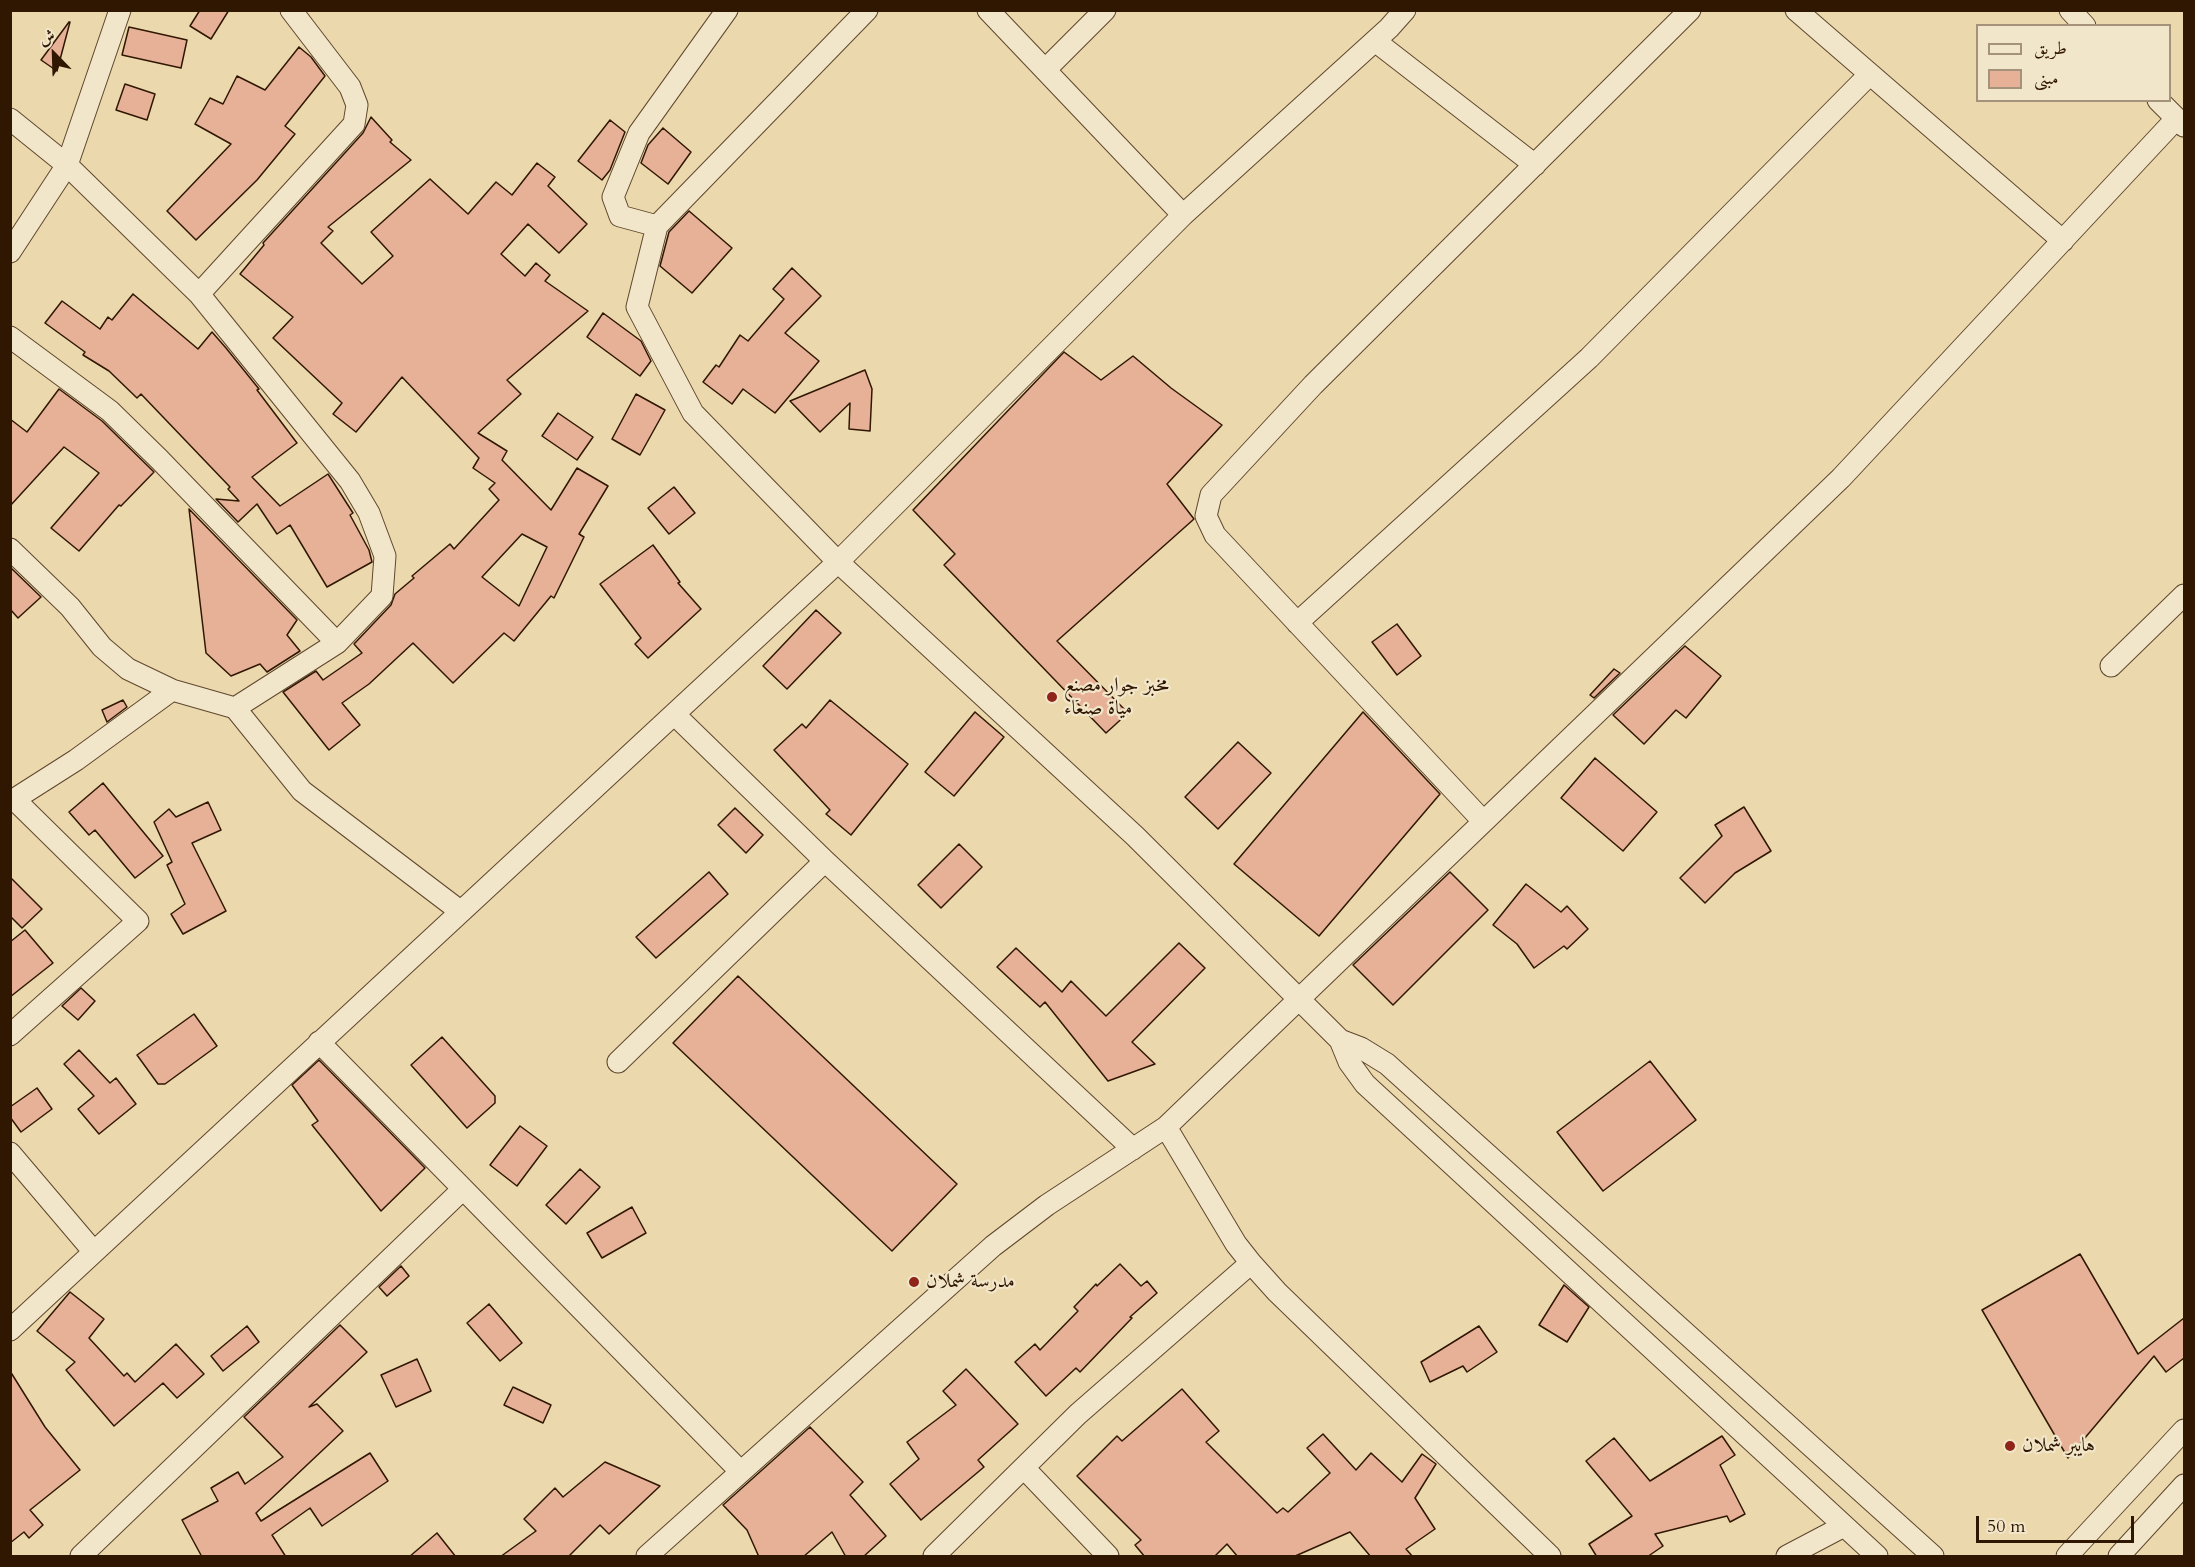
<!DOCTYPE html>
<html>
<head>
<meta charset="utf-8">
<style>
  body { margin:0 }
  #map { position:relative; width:2195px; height:1567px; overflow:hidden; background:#ebd8ad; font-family:Cardo,Amiri,serif }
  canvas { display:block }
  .frame { position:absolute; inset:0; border:12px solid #301702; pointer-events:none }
  .legend { position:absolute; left:1976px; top:24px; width:195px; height:78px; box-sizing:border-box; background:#f2e6ca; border:2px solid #a4937a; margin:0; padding:8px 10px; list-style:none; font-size:18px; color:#301702 }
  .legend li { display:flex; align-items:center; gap:12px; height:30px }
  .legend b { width:30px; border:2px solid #a4937a }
  .north { position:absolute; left:24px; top:24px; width:60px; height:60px; -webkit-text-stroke:4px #f2e6ca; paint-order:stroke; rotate:337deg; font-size:16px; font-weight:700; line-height:24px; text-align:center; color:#301702 }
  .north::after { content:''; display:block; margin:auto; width:21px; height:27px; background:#301702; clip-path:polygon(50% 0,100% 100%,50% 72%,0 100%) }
  .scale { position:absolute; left:1976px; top:1516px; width:158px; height:27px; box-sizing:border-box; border:3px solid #301702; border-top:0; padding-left:8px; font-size:18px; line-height:21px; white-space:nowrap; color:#301702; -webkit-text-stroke:4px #f2e6ca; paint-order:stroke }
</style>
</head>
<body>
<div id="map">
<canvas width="2195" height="1567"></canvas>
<div class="frame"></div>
<ul class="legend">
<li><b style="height:8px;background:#f2e6ca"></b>طريق</li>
<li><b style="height:16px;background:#e7b198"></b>مبنى</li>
</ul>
<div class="north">ش</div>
<div class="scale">50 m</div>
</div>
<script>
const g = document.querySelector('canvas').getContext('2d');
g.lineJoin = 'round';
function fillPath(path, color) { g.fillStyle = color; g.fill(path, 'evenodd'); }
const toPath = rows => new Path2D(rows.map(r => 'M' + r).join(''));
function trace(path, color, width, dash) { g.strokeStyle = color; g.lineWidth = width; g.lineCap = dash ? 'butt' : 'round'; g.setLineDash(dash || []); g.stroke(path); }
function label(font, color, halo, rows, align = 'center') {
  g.font = font + ' Cardo,Amiri,serif'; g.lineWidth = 4.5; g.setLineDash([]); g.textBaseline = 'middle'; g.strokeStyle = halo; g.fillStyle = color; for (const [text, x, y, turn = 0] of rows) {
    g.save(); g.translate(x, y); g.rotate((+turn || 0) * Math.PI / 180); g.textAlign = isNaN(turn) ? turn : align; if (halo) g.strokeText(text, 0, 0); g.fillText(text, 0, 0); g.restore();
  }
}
const building = toPath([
  [200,10,229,10,211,39,190,26,200,10],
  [69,22,70,22,57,71,41,60,69,22],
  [129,27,187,40,181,68,122,55,129,27],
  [299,47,311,57,325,76,285,126,295,134,257,180,196,240,167,211,231,144,195,124,210,98,223,104,237,76,265,90,299,47],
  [125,84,155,94,147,120,116,110,125,84],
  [371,117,392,140,390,142,411,160,328,227,333,231,321,243,362,284,393,256,371,232,430,179,468,214,496,182,512,195,537,163,555,177,548,186,587,224,559,253,528,224,501,254,525,276,536,263,550,275,545,281,588,311,507,380,521,394,478,433,507,451,502,460,551,510,577,468,608,486,579,534,584,537,554,598,551,596,514,641,504,633,453,683,413,643,369,684,342,703,360,725,329,750,283,692,316,671,323,680,362,653,354,644,391,605,395,594,414,578,412,576,450,544,454,549,499,500,489,489,495,483,473,468,479,458,402,377,356,432,333,414,342,403,273,338,293,317,240,274,264,245,263,243,363,133,371,117],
  [522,534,547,547,519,606,482,577,522,534],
  [610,120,625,132,610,170,602,180,578,161,610,120],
  [663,128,691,152,668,184,641,163,648,145,663,128],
  [689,211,732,248,692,293,660,266,669,232,689,211],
  [792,268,821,296,785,333,819,361,775,413,743,389,732,404,703,382,716,365,719,367,740,335,748,341,784,299,773,289,792,268],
  [133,294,198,349,212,332,226,348,259,389,257,390,297,443,252,477,280,506,328,474,353,513,350,515,369,550,372,562,327,587,290,525,277,534,257,504,238,522,216,499,239,501,228,489,230,487,141,394,137,398,109,371,83,355,85,352,45,323,62,301,100,329,108,317,112,320,133,294],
  [603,313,641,341,651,361,640,376,587,337,603,313],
  [1064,352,1101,380,1133,356,1171,388,1222,425,1167,484,1194,519,1057,641,1128,713,1106,733,944,565,955,554,913,510,1064,352],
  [865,370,872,389,870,431,849,429,850,403,820,432,790,401,865,370],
  [59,389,102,421,154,472,121,506,119,505,79,551,51,528,99,473,64,447,10,506,10,419,27,432,59,389],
  [636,394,665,410,640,455,612,439,636,394],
  [558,413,593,437,577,460,542,436,558,413],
  [674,487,695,513,669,534,648,508,674,487],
  [189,509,297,620,287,635,300,651,267,672,260,664,231,676,206,653,189,509],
  [653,545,680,582,678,583,701,609,648,658,635,644,641,638,600,584,653,545],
  [10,567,41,597,18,618,10,609,10,567],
  [816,610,841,633,787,689,763,666,816,610],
  [1397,624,1421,656,1397,675,1372,642,1397,624],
  [1685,646,1721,676,1686,718,1676,710,1644,744,1613,715,1685,646],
  [1614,669,1620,673,1594,698,1590,695,1614,669],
  [123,700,127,707,107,722,102,710,123,700],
  [830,700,908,764,851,835,826,814,830,810,774,750,802,724,806,728,830,700],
  [975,712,1004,737,954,796,925,772,975,712],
  [1363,712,1440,794,1319,936,1234,864,1363,712],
  [1238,742,1271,773,1218,829,1185,797,1238,742],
  [1595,758,1657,812,1623,851,1561,798,1595,758],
  [103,783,163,856,135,878,95,830,89,835,69,812,103,783],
  [208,802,221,830,192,843,226,911,183,934,171,914,185,904,167,865,172,862,154,822,169,809,176,817,208,802],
  [1744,807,1771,851,1735,873,1705,903,1680,878,1722,836,1715,825,1744,807],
  [735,808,763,835,746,853,718,825,735,808],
  [959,844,982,867,941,908,918,885,959,844],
  [709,872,728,894,656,958,636,937,709,872],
  [1450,872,1488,910,1393,1005,1353,965,1450,872],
  [10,877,42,909,22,928,10,916,10,877],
  [1526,884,1561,912,1567,906,1588,929,1567,949,1564,946,1534,968,1517,944,1493,925,1526,884],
  [25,930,53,963,10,997,10,942,25,930],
  [1179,943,1205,968,1132,1042,1155,1064,1108,1081,1045,1002,1040,1007,997,967,1016,948,1062,992,1071,981,1106,1016,1179,943],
  [738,976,957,1184,892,1251,673,1043,738,976],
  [81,988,95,1001,78,1020,62,1006,81,988],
  [194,1014,217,1046,165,1084,158,1084,137,1055,194,1014],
  [442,1037,495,1096,495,1103,467,1128,411,1065,442,1037],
  [79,1050,110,1083,116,1078,136,1104,99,1134,78,1109,94,1096,64,1064,79,1050],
  [319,1060,425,1168,381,1211,312,1125,318,1121,292,1085,319,1060],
  [1650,1061,1696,1120,1603,1191,1557,1132,1650,1061],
  [37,1088,52,1109,21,1132,10,1117,10,1107,37,1088],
  [520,1126,547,1146,517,1186,490,1165,520,1126],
  [580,1169,600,1187,566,1224,546,1205,580,1169],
  [632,1207,646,1233,602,1258,587,1233,632,1207],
  [2080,1254,2138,1354,2184,1318,2184,1358,2166,1372,2154,1356,2068,1458,1982,1310,2080,1254],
  [1120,1264,1141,1286,1147,1281,1157,1293,1130,1317,1132,1318,1080,1372,1076,1368,1046,1396,1015,1362,1035,1344,1040,1350,1078,1311,1074,1307,1096,1284,1097,1286,1120,1264],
  [401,1266,409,1276,387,1296,379,1287,401,1266],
  [1564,1285,1589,1307,1567,1342,1539,1325,1564,1285],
  [70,1292,104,1319,89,1338,124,1376,127,1373,135,1382,176,1344,204,1374,177,1398,163,1383,114,1426,66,1370,75,1362,37,1331,70,1292],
  [489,1304,522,1343,500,1361,467,1323,489,1304],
  [340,1325,367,1352,309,1407,317,1404,343,1431,256,1513,261,1521,370,1453,388,1481,322,1526,310,1508,272,1535,286,1557,202,1557,182,1520,218,1501,211,1488,238,1472,245,1484,283,1457,244,1417,340,1325],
  [247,1326,259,1342,223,1371,211,1356,247,1326],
  [1479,1326,1497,1352,1467,1372,1463,1366,1430,1382,1421,1362,1479,1326],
  [417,1359,431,1391,396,1407,381,1375,417,1359],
  [966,1369,1018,1424,978,1460,984,1467,921,1520,890,1484,919,1459,907,1442,956,1405,943,1391,966,1369],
  [10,1371,45,1427,80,1470,30,1510,43,1525,29,1538,24,1532,10,1543,10,1371],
  [513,1387,551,1405,543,1423,504,1405,513,1387],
  [1182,1389,1219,1431,1206,1442,1277,1513,1283,1508,1288,1512,1330,1473,1307,1448,1323,1434,1356,1470,1371,1453,1402,1482,1422,1454,1436,1464,1415,1498,1435,1529,1406,1549,1413,1557,1371,1557,1350,1532,1293,1557,1238,1557,1227,1544,1214,1557,1145,1557,1135,1545,1141,1540,1077,1476,1117,1436,1122,1441,1182,1389],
  [810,1427,863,1482,850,1495,886,1536,863,1557,846,1557,832,1532,803,1557,759,1557,747,1530,723,1505,810,1427],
  [1722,1436,1735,1455,1720,1465,1745,1514,1730,1522,1727,1516,1655,1534,1663,1546,1647,1557,1597,1557,1589,1544,1632,1516,1586,1461,1614,1438,1650,1481,1722,1436],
  [605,1462,660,1486,609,1534,600,1525,568,1557,500,1557,536,1531,524,1519,555,1488,563,1497,605,1462],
  [437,1533,456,1557,409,1557,437,1533]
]);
const minor = toPath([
  [867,10,657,226,637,307,693,413,838,562,1135,836,1340,1040,1349,1062,1365,1084,1877,1556],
  [988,10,1183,215],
  [1796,10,2063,241],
  [2070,10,2085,26],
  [1375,41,1535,165],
  [1045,70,1105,10],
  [2158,100,2184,126],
  [10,119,67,165,199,294,350,481,369,513,385,556,382,596,337,643,235,708],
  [657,226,620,216,613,197,639,133,727,10],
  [10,252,67,165,120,10],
  [199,294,354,124,357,105,350,87,291,10],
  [10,337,110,411,159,459,337,643],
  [10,549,70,607,102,647,128,669,172,690,235,708,302,791,460,911],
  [1297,623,1589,358,1870,74],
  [2111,666,2184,595],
  [674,714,825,861,1133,1149],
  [10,802,76,760,172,690],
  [1483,821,1215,535,1206,516,1211,495,1313,385,1690,10],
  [10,1035,138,921,15,800],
  [1340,1040,1361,1048,1387,1064,1933,1556],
  [319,1042,740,1471],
  [618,1062,825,861],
  [1166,1127,1236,1244,1251,1263,1277,1292,1550,1556],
  [10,1153,94,1252],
  [10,1330,838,562,1183,215,1389,28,1405,10],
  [1024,1468,1108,1556],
  [81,1556,463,1189],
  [647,1556,993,1246,1047,1205,1166,1127,1841,478,2176,119],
  [934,1556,1078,1414,1251,1263],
  [1787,1556,1844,1526],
  [2067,1556,2184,1430],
  [2119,1556,2184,1485]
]);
const markers = [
  [1052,697,6,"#8f2418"],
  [914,1282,6,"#8f2418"],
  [2010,1446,6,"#8f2418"]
];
const poiNames = [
  ["مخبز جوار مصنع",1064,686],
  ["مياة صنعاء",1064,709],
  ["مدرسة شملان",926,1282],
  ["هايبر شملان",2022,1446]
];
fillPath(building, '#e7b198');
trace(building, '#301702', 1.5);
trace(minor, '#5f472d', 23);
trace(minor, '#f2e6ca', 21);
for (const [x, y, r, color] of markers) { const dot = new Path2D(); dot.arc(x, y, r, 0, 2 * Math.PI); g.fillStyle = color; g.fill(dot); trace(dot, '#f2e6ca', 2); }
label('20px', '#301702', '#f2e6ca', poiNames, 'left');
</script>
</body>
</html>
